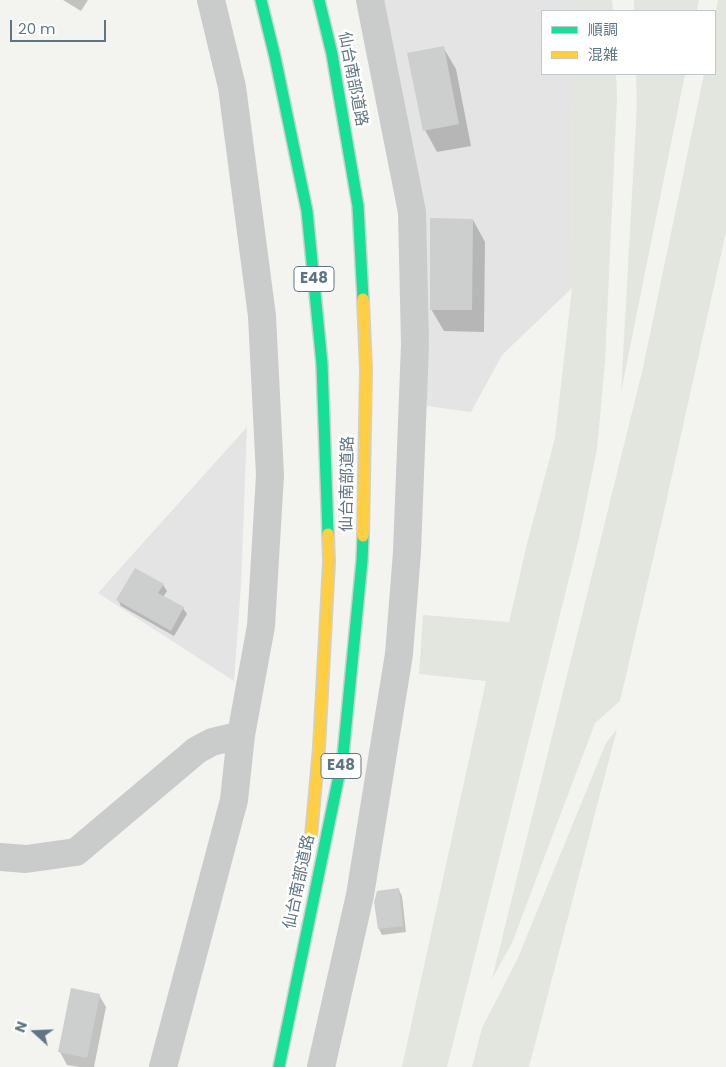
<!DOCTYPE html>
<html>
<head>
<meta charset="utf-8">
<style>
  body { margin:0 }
  #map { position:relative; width:726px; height:1067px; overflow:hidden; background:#f3f3f0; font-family:Poppins,"Noto Sans JP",sans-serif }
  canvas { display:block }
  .legend { position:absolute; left:541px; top:10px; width:175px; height:65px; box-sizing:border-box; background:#fff; border:1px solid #bfc8cd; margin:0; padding:6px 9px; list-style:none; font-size:15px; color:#607583 }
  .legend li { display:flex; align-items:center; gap:10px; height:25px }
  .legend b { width:25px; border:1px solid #bfc8cd }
  .north { position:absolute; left:10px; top:1007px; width:50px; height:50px; -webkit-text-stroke:4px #fff; paint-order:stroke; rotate:290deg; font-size:14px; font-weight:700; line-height:20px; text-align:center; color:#607583 }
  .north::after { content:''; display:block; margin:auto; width:18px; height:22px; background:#607583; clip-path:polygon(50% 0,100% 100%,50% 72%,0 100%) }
  .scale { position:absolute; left:10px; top:20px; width:96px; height:22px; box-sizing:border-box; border:2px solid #607583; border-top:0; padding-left:6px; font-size:15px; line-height:18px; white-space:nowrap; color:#607583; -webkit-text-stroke:4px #fff; paint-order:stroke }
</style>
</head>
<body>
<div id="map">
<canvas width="726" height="1067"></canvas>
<ul class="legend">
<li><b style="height:6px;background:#16e098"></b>順調</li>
<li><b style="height:6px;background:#ffcf43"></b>混雑</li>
</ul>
<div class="north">N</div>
<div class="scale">20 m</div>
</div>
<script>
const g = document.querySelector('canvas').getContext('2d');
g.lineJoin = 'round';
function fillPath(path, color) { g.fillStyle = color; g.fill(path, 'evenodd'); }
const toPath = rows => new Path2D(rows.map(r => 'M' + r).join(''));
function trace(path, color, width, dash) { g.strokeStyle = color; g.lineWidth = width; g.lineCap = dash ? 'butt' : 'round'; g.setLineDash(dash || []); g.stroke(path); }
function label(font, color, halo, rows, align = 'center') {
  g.font = font + ' Poppins,"Noto Sans JP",sans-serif'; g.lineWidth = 5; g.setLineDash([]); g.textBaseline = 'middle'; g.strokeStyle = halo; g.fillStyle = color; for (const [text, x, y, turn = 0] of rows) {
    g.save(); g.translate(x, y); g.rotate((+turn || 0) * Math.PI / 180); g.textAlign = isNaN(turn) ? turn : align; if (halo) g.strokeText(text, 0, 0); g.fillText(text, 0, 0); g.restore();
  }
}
const built = toPath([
  [383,0,573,0,573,11,542,11,542,74,573,74,572,288,502,355,471,412,427,406,424,255],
  [247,427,241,584,234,681,98,593]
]);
const green = toPath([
  [573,0,612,0,613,11,573,11],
  [634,0,699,0,697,11,634,11],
  [718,0,726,0,726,232,663,516,620,701,595,723,512,943,492,979,643,368,704,74,715,74,715,17],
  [573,74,616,74,617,97,605,362,597,449,579,538,447,1067,402,1067,486,681,419,674,423,615,509,622,528,540,555,438,572,288],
  [636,74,685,74,621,392,637,105],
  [617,729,529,1067,472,1067,482,1028,517,960,606,743]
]);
const shadow = toPath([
  [63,0,88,0,81,11],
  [443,47,456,69,471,146,437,152,425,130],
  [473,220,485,242,484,332,444,331,431,309],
  [163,585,167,591,163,597,183,608,187,614,174,636,121,606,118,600],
  [399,890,402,896,406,932,382,935,379,929],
  [99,995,106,1007,94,1067,79,1067,67,1065,60,1052]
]);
const building = toPath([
  [444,46,459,124,423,131,407,53],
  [430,218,473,219,472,310,430,310],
  [135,568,164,584,158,593,184,607,171,631,116,600],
  [399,888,403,926,378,929,374,902,377,891],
  [71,988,100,994,87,1058,58,1052]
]);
const street = toPath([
  [0,857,26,859,76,852,197,750,212,742,241,735],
  [163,1067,234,800,241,735,261,626,270,475,262,316,232,87,211,0],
  [321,1067,360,895,399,654,407,552,415,344,412,212,370,0]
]);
const fast = toPath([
  [261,0,275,57,307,211,322,364,328,534],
  [319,0,332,54,358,206,363,299],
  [279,1067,343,756,362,561,363,536]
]);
const slow = toPath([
  [363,536,366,370,363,299],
  [311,836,319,748,329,562,328,534]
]);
const shields = [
  [314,279,40],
  [341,766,40]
];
const shieldNames = [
  ["E48",314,279],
  ["E48",341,766]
];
const streetNames = [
  ["仙台南部道路",352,79,79],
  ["仙台南部道路",348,484,-89],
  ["仙台南部道路",300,882,-78]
];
fillPath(built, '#e3e4e3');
fillPath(green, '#e2e6de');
fillPath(shadow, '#0003');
fillPath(building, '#cdcfce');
trace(fast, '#cfd0cf', 14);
trace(slow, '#cfd0cf', 14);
trace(street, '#cacccc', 28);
trace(fast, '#16e098', 11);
trace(slow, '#ffcf43', 11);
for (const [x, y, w] of shields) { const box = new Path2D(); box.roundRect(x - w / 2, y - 12.5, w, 25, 4); g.fillStyle = '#fff'; g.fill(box); trace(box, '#607583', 1); }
label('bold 15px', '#607583', null, shieldNames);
label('16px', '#607583', '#fff', streetNames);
</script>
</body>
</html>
